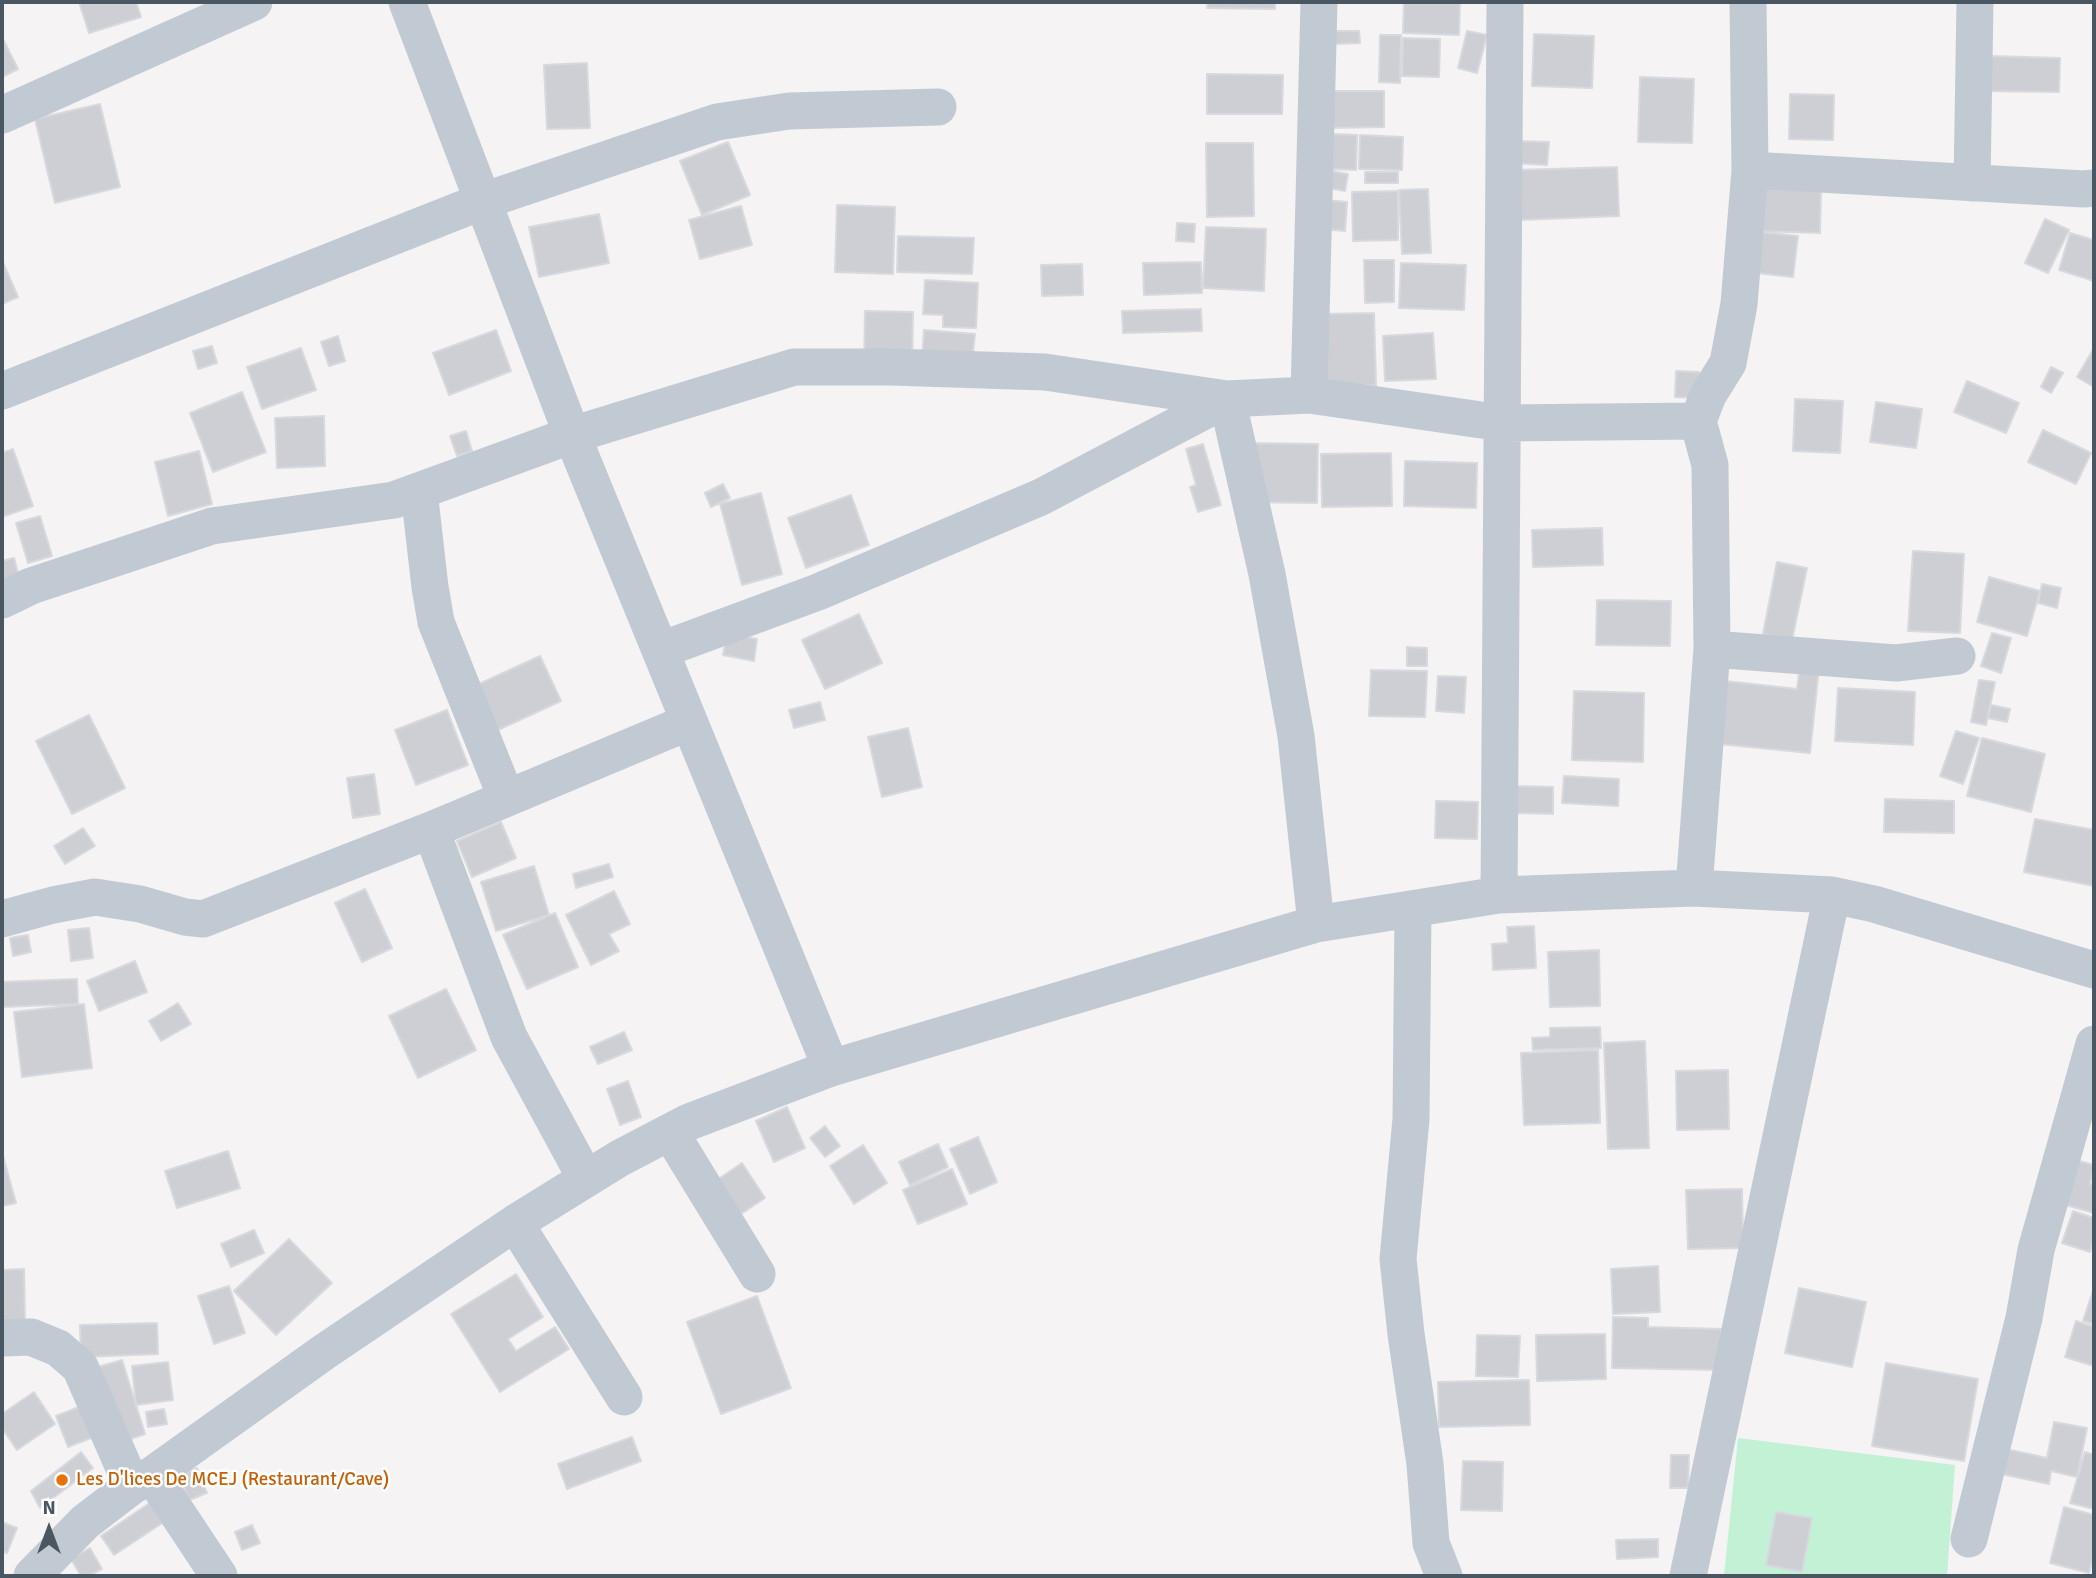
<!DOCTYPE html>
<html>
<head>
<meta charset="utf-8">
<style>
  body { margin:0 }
  #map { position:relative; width:2096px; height:1578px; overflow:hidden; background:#f5f3f3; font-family:Signika,sans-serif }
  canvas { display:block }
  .frame { position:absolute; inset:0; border:4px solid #4a5661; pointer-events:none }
  .north { position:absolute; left:14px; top:1494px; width:70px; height:70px; -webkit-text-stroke:5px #fff; paint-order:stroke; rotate:0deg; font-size:19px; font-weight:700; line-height:28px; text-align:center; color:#4a5661 }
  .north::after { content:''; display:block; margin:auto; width:24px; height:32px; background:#4a5661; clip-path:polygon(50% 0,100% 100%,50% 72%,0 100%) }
</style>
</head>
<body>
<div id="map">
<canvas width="2096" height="1578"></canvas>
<div class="frame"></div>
<div class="north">N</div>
</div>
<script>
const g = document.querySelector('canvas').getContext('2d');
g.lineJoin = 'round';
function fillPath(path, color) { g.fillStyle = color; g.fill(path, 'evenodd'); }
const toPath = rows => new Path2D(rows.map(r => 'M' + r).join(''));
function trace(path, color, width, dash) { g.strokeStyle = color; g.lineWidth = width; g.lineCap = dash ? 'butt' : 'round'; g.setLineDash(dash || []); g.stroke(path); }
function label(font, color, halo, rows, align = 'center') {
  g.font = font + ' Signika,sans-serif'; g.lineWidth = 5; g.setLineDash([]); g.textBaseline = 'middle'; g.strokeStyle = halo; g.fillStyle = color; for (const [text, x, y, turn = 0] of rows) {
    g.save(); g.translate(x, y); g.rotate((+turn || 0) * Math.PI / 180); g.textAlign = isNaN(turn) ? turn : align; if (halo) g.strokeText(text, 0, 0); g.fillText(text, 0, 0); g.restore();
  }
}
const green = toPath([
  [1738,1438,1955,1465,1947,1576,1724,1576]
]);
const building = toPath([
  [79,2,136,2,141,17,89,33,79,2],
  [1208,2,1275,2,1275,9,1207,8,1208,2],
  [1404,2,1460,2,1459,35,1403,33,1404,2],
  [1334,31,1359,31,1360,43,1334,44,1334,31],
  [1467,31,1487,35,1477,73,1458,68,1467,31],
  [1534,34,1594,36,1592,88,1532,86,1534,34],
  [1380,35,1401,35,1400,83,1379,82,1380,35],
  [2,37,18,69,2,77,2,37],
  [1403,38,1440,39,1439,77,1402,76,1403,38],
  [1989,56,2060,58,2059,92,1988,91,1989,56],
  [587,63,590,128,547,129,544,65,587,63],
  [1207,74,1283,75,1282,114,1207,114,1207,74],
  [1640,77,1694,79,1692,143,1638,142,1640,77],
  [1325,91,1384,91,1384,127,1325,128,1325,91],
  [1790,94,1834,95,1833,140,1789,139,1790,94],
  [100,104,120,187,55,203,35,119,100,104],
  [1330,134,1357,135,1356,170,1330,169,1330,134],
  [1360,135,1403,137,1402,170,1359,169,1360,135],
  [1513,141,1549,142,1547,165,1512,163,1513,141],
  [728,142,750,195,702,215,680,161,728,142],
  [1206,143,1253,143,1254,216,1207,217,1206,143],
  [1617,167,1619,216,1519,220,1517,170,1617,167],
  [1325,170,1348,174,1345,191,1322,187,1325,170],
  [1365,172,1398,172,1398,183,1365,183,1365,172],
  [1762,187,1821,189,1820,233,1761,231,1762,187],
  [1428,189,1431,253,1402,254,1399,190,1428,189],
  [1398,191,1398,240,1353,241,1352,192,1398,191],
  [1325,200,1347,202,1345,231,1323,229,1325,200],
  [837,205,895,207,893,274,835,272,837,205],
  [741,206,752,245,700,259,689,220,741,206],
  [599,214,609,263,539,277,529,227,599,214],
  [2045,219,2069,230,2048,273,2025,263,2045,219],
  [1177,223,1195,224,1194,242,1176,241,1177,223],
  [1206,227,1266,229,1264,291,1203,288,1206,227],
  [1761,232,1798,236,1793,277,1757,273,1761,232],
  [2070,233,2094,240,2094,281,2059,270,2070,233],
  [898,236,974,238,972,274,897,272,898,236],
  [2,260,18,297,2,304,2,260],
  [1364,260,1394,260,1394,302,1365,303,1364,260],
  [1201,262,1202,293,1144,295,1143,263,1201,262],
  [1401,263,1466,265,1464,310,1399,308,1401,263],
  [1082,264,1083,295,1042,296,1041,265,1082,264],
  [925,280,978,283,976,328,943,327,943,315,923,314,925,280],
  [1201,309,1202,331,1123,333,1122,311,1201,309],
  [865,311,913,312,912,367,864,366,865,311],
  [1374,313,1376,385,1324,386,1323,314,1374,313],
  [496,330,511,371,449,395,433,353,496,330],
  [924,330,975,334,972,363,922,360,924,330],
  [1433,333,1436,379,1385,381,1383,336,1433,333],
  [338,336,345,361,329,366,321,342,338,336],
  [212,346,217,363,198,369,193,351,212,346],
  [301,348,316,390,262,409,247,367,301,348],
  [2094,348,2094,387,2077,377,2094,348],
  [2051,367,2063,373,2051,393,2041,387,2051,367],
  [1676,371,1699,372,1698,398,1675,397,1676,371],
  [1967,381,2019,403,2006,433,1954,412,1967,381],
  [242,392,266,452,213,472,190,413,242,392],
  [1795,399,1843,401,1840,453,1793,451,1795,399],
  [1876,402,1922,409,1916,448,1870,442,1876,402],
  [324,416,325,466,277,468,275,418,324,416],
  [2043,430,2091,453,2076,484,2028,462,2043,430],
  [466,431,472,451,457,456,450,436,466,431],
  [1243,443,1318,444,1317,503,1243,502,1243,443],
  [1203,444,1221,505,1198,512,1190,487,1196,485,1186,449,1203,444],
  [13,449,33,506,2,517,2,453,13,449],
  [199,451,212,504,168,516,155,462,199,451],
  [1391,453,1392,506,1322,507,1321,454,1391,453],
  [1405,461,1477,463,1476,508,1404,506,1405,461],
  [723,484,730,498,711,507,705,493,723,484],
  [761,493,782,574,742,585,720,504,761,493],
  [851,495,869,545,806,568,788,518,851,495],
  [40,516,52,556,28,563,16,523,40,516],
  [1602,528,1603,565,1533,567,1532,530,1602,528],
  [1913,551,1964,554,1960,633,1908,631,1913,551],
  [14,558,25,599,2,605,2,561,14,558],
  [1777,562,1807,568,1792,640,1763,634,1777,562],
  [1989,577,2040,591,2027,636,1977,622,1989,577],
  [2042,584,2061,588,2057,608,2038,603,2042,584],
  [1597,600,1671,601,1670,646,1596,645,1597,600],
  [859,614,882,663,825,689,802,640,859,614],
  [1992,633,2011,638,2001,673,1981,666,1992,633],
  [727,634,757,639,754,661,723,655,727,634],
  [1407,647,1427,648,1427,666,1407,666,1407,647],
  [540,656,561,701,487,735,466,690,540,656],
  [1800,666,1819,668,1810,753,1719,744,1725,681,1797,689,1800,666],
  [1371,670,1427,671,1425,717,1369,716,1371,670],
  [1438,676,1466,677,1464,713,1436,711,1438,676],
  [1979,680,1995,682,1986,725,1971,722,1979,680],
  [1838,688,1915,692,1913,745,1835,741,1838,688],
  [1574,691,1644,693,1643,762,1572,760,1574,691],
  [820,702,825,720,794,728,789,710,820,702],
  [1991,705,2010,709,2007,722,1988,718,1991,705],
  [447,710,468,765,416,785,395,730,447,710],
  [89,715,125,788,72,814,36,741,89,715],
  [908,728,922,787,882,797,868,737,908,728],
  [1956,731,1979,738,1963,784,1940,776,1956,731],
  [1982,738,2045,754,2031,812,1967,796,1982,738],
  [374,774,380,814,353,818,347,778,374,774],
  [1564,776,1619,779,1618,806,1562,803,1564,776],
  [1516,786,1553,787,1553,814,1515,813,1516,786],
  [1885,799,1954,801,1954,833,1884,832,1885,799],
  [1436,801,1478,802,1477,839,1435,838,1436,801],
  [2035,819,2094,830,2094,886,2024,872,2035,819],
  [501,822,516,858,472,877,457,841,501,822],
  [83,828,95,846,65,864,54,846,83,828],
  [609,864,613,877,576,888,573,874,609,864],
  [534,866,549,915,496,931,481,882,534,866],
  [365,889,392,948,362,962,335,903,365,889],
  [614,891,630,924,609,934,619,951,591,965,566,915,614,891],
  [555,913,578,967,527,989,503,935,555,913],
  [1534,926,1536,968,1493,970,1492,944,1508,943,1507,927,1534,926],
  [89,928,93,958,71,961,68,930,89,928],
  [28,935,31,952,13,956,10,938,28,935],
  [1599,950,1600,1006,1550,1007,1548,952,1599,950],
  [135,961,147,992,99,1011,87,981,135,961],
  [77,979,78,1004,2,1007,2,982,77,979],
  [446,989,476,1050,418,1078,389,1016,446,989],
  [178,1003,191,1024,161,1041,149,1021,178,1003],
  [84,1004,92,1068,22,1077,14,1012,84,1004],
  [1600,1027,1601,1048,1533,1050,1532,1038,1550,1037,1550,1028,1600,1027],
  [624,1032,632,1050,598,1064,590,1047,624,1032],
  [1645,1041,1649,1148,1608,1149,1604,1043,1645,1041],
  [1598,1050,1600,1123,1524,1125,1521,1053,1598,1050],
  [1728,1070,1729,1129,1677,1130,1676,1071,1728,1070],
  [628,1081,641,1117,620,1125,607,1089,628,1081],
  [787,1107,805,1148,774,1162,756,1121,787,1107],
  [825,1126,840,1146,825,1157,810,1138,825,1126],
  [978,1137,997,1182,970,1194,950,1149,978,1137],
  [938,1144,948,1167,910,1185,899,1162,938,1144],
  [863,1145,887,1183,854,1204,830,1166,863,1145],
  [228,1151,240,1188,177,1208,165,1171,228,1151],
  [2,1152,16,1203,2,1206,2,1152],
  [2075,1160,2094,1165,2090,1184,2094,1185,2094,1213,2062,1204,2075,1160],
  [742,1163,765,1198,738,1216,714,1182,742,1163],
  [952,1169,967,1204,918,1224,903,1190,952,1169],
  [1742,1189,1743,1248,1688,1249,1686,1190,1742,1189],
  [2073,1211,2094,1218,2094,1237,2090,1252,2062,1243,2073,1211],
  [254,1230,264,1253,231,1267,221,1244,254,1230],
  [289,1239,332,1283,276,1335,234,1291,289,1239],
  [1658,1266,1660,1312,1613,1314,1611,1269,1658,1266],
  [24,1269,25,1321,2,1321,2,1270,24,1269],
  [516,1274,543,1317,508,1339,516,1351,555,1327,569,1349,500,1392,451,1314,516,1274],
  [229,1286,245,1333,214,1344,198,1296,229,1286],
  [1799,1288,1866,1302,1852,1367,1785,1353,1799,1288],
  [2094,1288,2094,1324,2083,1321,2094,1288],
  [757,1296,791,1388,721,1414,687,1322,757,1296],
  [1613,1317,1648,1318,1648,1327,1721,1329,1720,1370,1612,1368,1613,1317],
  [2076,1321,2094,1327,2094,1366,2065,1357,2076,1321],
  [157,1323,158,1354,81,1357,80,1325,157,1323],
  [1605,1334,1606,1379,1537,1381,1536,1335,1605,1334],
  [1477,1335,1520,1336,1518,1377,1476,1376,1477,1335],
  [122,1360,145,1434,122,1442,98,1367,122,1360],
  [168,1362,173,1400,136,1405,132,1366,168,1362],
  [1886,1363,1978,1379,1964,1461,1872,1446,1886,1363],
  [1529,1380,1530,1425,1439,1427,1438,1382,1529,1380],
  [34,1392,55,1424,17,1450,2,1428,2,1414,34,1392],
  [84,1405,96,1436,68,1447,56,1416,84,1405],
  [164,1409,167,1424,148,1427,146,1412,164,1409],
  [2054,1422,2087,1428,2077,1477,2051,1471,2049,1484,2001,1474,2006,1449,2047,1458,2054,1422],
  [632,1437,641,1461,567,1489,558,1464,632,1437],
  [81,1452,93,1468,40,1508,31,1491,81,1452],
  [2085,1452,2094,1455,2094,1509,2070,1503,2085,1452],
  [1671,1455,1689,1455,1688,1488,1670,1488,1671,1455],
  [1463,1461,1503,1462,1502,1511,1461,1510,1463,1461],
  [197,1468,207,1493,189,1500,179,1475,197,1468],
  [157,1498,170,1518,114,1555,101,1536,157,1498],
  [2064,1507,2094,1515,2094,1552,2089,1573,2050,1563,2064,1507],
  [1776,1512,1812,1518,1802,1572,1766,1565,1776,1512],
  [2,1522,17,1528,7,1553,2,1551,2,1522],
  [252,1525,260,1543,242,1550,235,1532,252,1525],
  [1658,1539,1658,1557,1617,1559,1616,1540,1658,1539],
  [90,1548,102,1569,88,1576,81,1576,71,1559,90,1548]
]);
const minor = toPath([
  [407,2,572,435,831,1068],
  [2,115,254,2],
  [1750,170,2084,189,2094,188],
  [1972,183,1975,2],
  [2,391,483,201,717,122,789,111,938,107],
  [1309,395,1319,2],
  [419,491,430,587,436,622,506,797],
  [2,600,31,586,212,526,394,500,572,435,794,367,891,367,1045,372,1227,399,1267,574,1296,736,1316,924],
  [1712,649,1896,663,1957,656],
  [661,650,818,592,1041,497,1227,399,1309,395,1502,423,1698,421],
  [431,830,509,1037,586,1179],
  [1694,888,1712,649,1710,465,1698,421,1708,395,1728,363,1739,304,1750,170,1748,2],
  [1499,895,1505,2],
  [1413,909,1411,1119,1398,1259,1406,1334,1425,1464,1431,1543,1444,1576],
  [2,919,53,905,95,897,140,904,185,917,203,919,431,830,689,722],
  [670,1132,757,1274],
  [515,1223,624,1397],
  [2,1338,31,1337,58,1348,80,1367,132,1486],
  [152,1475,219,1576],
  [1969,1539,2024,1318,2036,1250,2094,1044],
  [32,1576,85,1522,132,1486,152,1475,324,1352,515,1223,620,1158,689,1122,831,1068,1316,924,1499,895,1694,888,1832,895,1874,904,2094,970],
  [1688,1576,1832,895]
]);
const markers = [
  [62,1480,7,"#e8710a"]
];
const foodNames = [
  ["Les D'lices De MCEJ (Restaurant/Cave)",76,1480]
];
fillPath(green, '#c3f1d5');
fillPath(building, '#cdcfd5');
trace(building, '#d7d9de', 2);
trace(minor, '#c1cad2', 37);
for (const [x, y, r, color] of markers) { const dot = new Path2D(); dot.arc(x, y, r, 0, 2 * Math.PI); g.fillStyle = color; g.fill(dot); trace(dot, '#fff', 2.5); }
label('19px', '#c56008', '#fff', foodNames, 'left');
</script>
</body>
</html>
